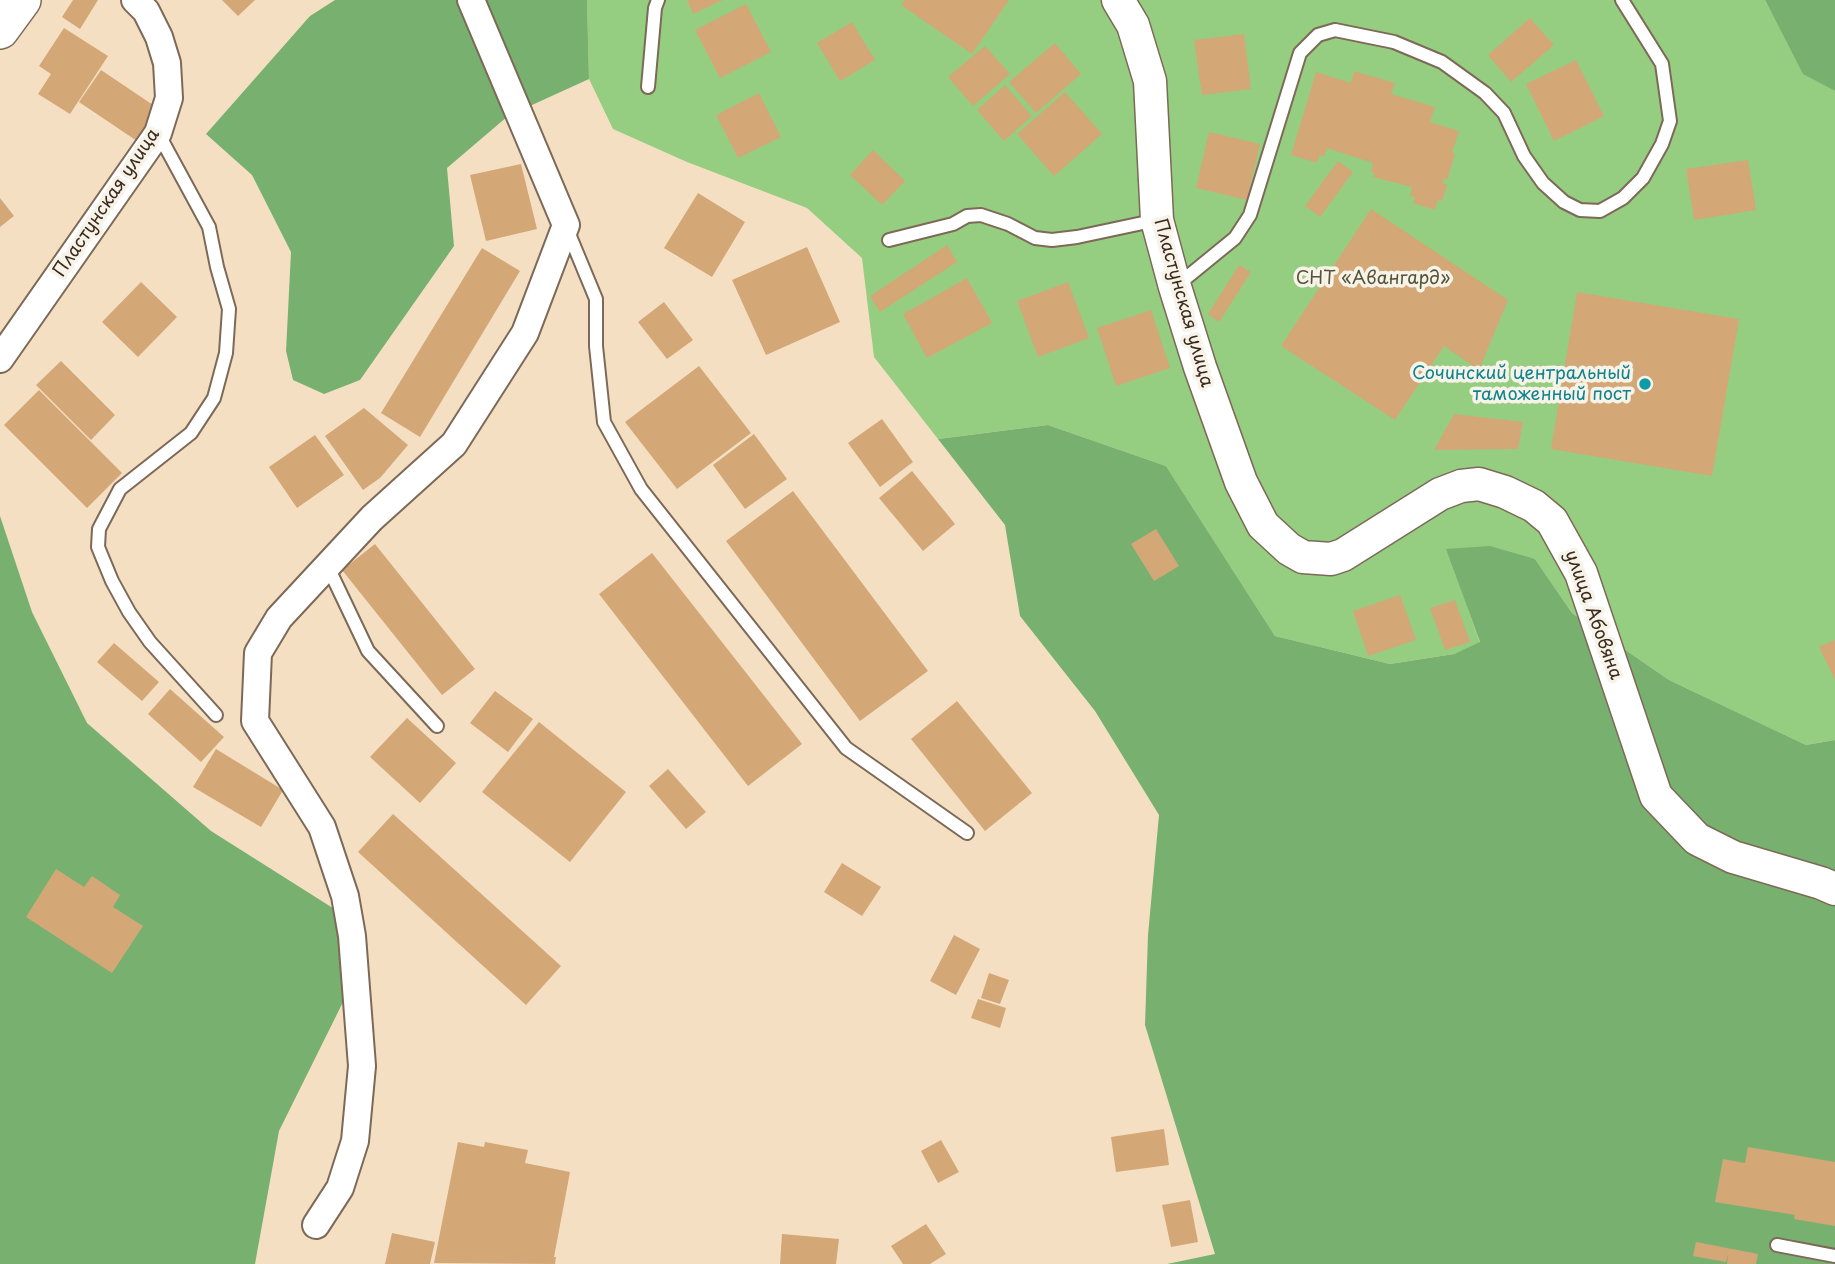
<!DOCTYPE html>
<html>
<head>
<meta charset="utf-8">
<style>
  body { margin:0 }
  canvas { display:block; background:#f4dfc2 }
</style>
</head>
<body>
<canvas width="1835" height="1264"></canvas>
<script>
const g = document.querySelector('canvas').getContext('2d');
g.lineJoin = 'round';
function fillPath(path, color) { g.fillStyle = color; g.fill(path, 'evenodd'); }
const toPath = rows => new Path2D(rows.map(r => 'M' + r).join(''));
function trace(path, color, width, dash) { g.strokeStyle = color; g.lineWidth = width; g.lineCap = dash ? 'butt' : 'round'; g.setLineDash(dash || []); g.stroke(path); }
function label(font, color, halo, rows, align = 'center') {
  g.font = font + ' "Playpen Sans",sans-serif'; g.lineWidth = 7; g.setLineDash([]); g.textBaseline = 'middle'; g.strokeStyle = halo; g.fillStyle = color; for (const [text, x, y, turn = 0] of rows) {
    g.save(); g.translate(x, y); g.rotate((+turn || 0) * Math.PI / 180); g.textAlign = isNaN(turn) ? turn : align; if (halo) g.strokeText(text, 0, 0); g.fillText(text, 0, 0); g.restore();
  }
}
const green = toPath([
  [587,0,1765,0,1803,73,1835,91,1835,740,1806,745,1669,680,1572,613,1535,559,1447,549,1480,643,1454,654,1390,664,1275,636,1166,466,1048,425,938,439,874,357,862,258,807,208,687,162,613,129,589,79]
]);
const forest = toPath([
  [335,0,587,0,589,79,508,116,447,168,454,246,360,380,324,394,293,380,286,351,291,252,252,175,206,134,310,16],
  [1765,0,1835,0,1835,91,1803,74],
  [1048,425,1166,466,1275,636,1390,664,1454,654,1480,642,1446,549,1490,546,1535,559,1572,613,1669,680,1806,745,1835,740,1835,1264,1167,1264,1215,1254,1145,1025,1148,935,1159,815,1095,711,1020,616,1005,525,938,439],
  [0,516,32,612,87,723,211,831,336,910,347,994,279,1131,255,1264,0,1264]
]);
const building = toPath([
  [73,0,98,0,80,29,62,17],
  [222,0,255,0,238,16],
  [687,0,723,0,693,14],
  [905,0,1009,0,972,54,901,5],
  [746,4,771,52,720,78,695,30],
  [1530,18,1554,45,1511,82,1488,55],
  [852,22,875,60,840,81,817,43],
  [64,28,108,56,70,114,38,94,51,74,39,66],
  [1244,34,1251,89,1202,95,1194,40],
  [1055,43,1081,74,1036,113,1009,82],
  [985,46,1010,74,973,106,948,77],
  [1576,60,1604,116,1554,141,1526,84],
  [101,70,159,109,137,141,79,102],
  [1354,71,1395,83,1391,94,1435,107,1430,122,1459,131,1452,153,1455,154,1447,180,1444,178,1443,183,1447,185,1442,201,1438,200,1435,210,1413,203,1415,197,1410,196,1412,187,1373,177,1374,173,1371,172,1373,163,1327,148,1324,157,1320,155,1317,163,1291,155,1316,72,1351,83],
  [1005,85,1032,116,1004,141,977,110],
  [1065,92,1102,134,1054,176,1017,134],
  [759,93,781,137,738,158,716,115],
  [1209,132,1260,144,1247,200,1196,188],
  [873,150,905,181,882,205,850,175],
  [1748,160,1756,210,1694,220,1686,169],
  [1338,161,1353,172,1320,217,1305,206],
  [521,164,537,229,486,241,470,175],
  [698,193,745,222,712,277,664,248],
  [0,198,14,216,0,227],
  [1371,209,1508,300,1479,370,1444,346,1395,420,1281,346],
  [947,245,957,262,880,312,870,296],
  [807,247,840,322,766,355,732,280],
  [482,248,520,271,420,437,381,413],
  [1239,265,1251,272,1219,322,1208,314],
  [967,278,992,323,927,358,903,314],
  [141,282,177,317,138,357,102,322],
  [1068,282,1089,338,1038,357,1017,301],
  [1577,292,1739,319,1712,476,1551,449],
  [664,302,693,340,667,359,638,322],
  [1151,310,1170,368,1116,386,1097,328],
  [61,361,115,415,91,440,36,385],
  [699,366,751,433,677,489,625,422],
  [39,390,122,473,87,508,4,425],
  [364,408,408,445,380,478,363,490,325,436],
  [1454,414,1523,422,1518,449,1434,450],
  [882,419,913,462,880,487,848,443],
  [754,434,787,479,745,509,713,465],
  [315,435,344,475,297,508,269,467],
  [912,471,955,524,923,551,879,498],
  [793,491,928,671,860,721,726,541],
  [1156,529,1179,566,1154,581,1131,544],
  [375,544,475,669,442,695,342,570],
  [652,553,802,744,748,786,599,594],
  [1400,595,1416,640,1368,656,1353,611],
  [1455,600,1470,642,1445,650,1430,608],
  [1835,640,1835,680,1819,647],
  [114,643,159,682,142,701,97,662],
  [170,689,224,737,201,762,148,714],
  [495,691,533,719,508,752,470,723],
  [957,701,1032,793,985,831,911,739],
  [407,718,456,763,420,803,370,757],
  [539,722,626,792,570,862,482,792],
  [216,749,283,790,261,827,193,787],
  [668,769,706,812,686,829,649,786],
  [393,814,561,966,526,1005,358,852],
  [842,863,881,887,862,916,824,892],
  [56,869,84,887,92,876,120,895,113,907,143,926,112,973,26,917],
  [954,935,980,949,956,995,930,981],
  [989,973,1009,980,1000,1004,981,998],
  [978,999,1006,1008,1000,1028,971,1018],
  [1164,1129,1169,1165,1116,1172,1111,1137],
  [941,1140,959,1172,938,1183,921,1151],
  [458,1142,484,1147,485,1142,528,1150,525,1163,570,1172,554,1257,556,1257,555,1264,434,1263],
  [1748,1147,1835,1162,1835,1226,1794,1219,1795,1215,1715,1202,1723,1159,1745,1163],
  [1190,1200,1198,1242,1171,1247,1162,1205],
  [926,1224,946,1254,930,1264,903,1264,891,1246],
  [392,1233,435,1242,430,1264,385,1264],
  [782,1234,839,1239,836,1264,780,1264],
  [1696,1242,1758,1254,1756,1264,1727,1264,1728,1254,1726,1262,1693,1256]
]);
const service = toPath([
  [648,87,655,8,658,0],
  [158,133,209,227,217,267,229,309,226,353,214,398,191,433,120,489,99,529,98,547,112,581,129,612,150,642,216,715],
  [567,229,596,299,596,346,604,422,641,489,846,748,967,833],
  [889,240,953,224,967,216,981,215,1008,224,1035,238,1052,240,1077,237,1157,220],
  [1175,287,1235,238,1250,215,1300,53,1318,35,1335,30,1394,42,1442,62,1485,93,1504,113,1524,156,1543,183,1564,202,1580,210,1600,211,1623,198,1643,178,1662,144,1670,121,1662,64,1622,0],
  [328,567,368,651,437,726],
  [1777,1245,1835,1256]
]);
const minor = toPath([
  [0,359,158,133,169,98,167,63,159,37,146,11,135,0],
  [316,1225,340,1188,355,1141,362,1066,352,936,345,896,322,827,255,721,258,653,279,618,372,518,454,444,525,333,566,225,471,0]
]);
const tertiary = toPath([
  [1118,0,1133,25,1150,81,1157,220,1175,287,1200,367,1241,482,1263,525,1289,549,1303,557,1331,559,1343,555,1440,494,1461,486,1479,484,1505,492,1534,506,1552,521,1581,573,1656,796,1697,839,1733,857,1821,883,1835,889]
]);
const secondary = toPath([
  [0,30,22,0]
]);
const markers = [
  [1645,384,7,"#0f9aa8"]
];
const streetNames = [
  ["Пластунская улица",107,203,-56],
  ["Пластунская улица",1183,303,74],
  ["улица Абовяна",1593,615,70]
];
const parkNames = [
  ["СНТ «Авангард»",1373,279]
];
const cultureNames = [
  ["Сочинский центральный",1631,374],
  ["таможенный пост",1631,395]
];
fillPath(green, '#96ce81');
fillPath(forest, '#78b16f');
fillPath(building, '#d4a777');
trace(service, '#7c6957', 16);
trace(minor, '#7c6957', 30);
trace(tertiary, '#7c6957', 35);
trace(secondary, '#7c6957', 40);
trace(service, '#fff', 12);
trace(minor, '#fff', 26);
trace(tertiary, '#fff', 32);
trace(secondary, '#fff', 37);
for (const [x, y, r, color] of markers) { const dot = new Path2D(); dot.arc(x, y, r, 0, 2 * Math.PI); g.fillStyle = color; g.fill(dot); trace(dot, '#f7f3e8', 2.5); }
label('18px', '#3b2a1e', '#f7f3e8', streetNames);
label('18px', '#525337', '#f7f3e8', parkNames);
label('18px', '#0d838f', '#f7f3e8', cultureNames, 'right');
</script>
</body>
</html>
